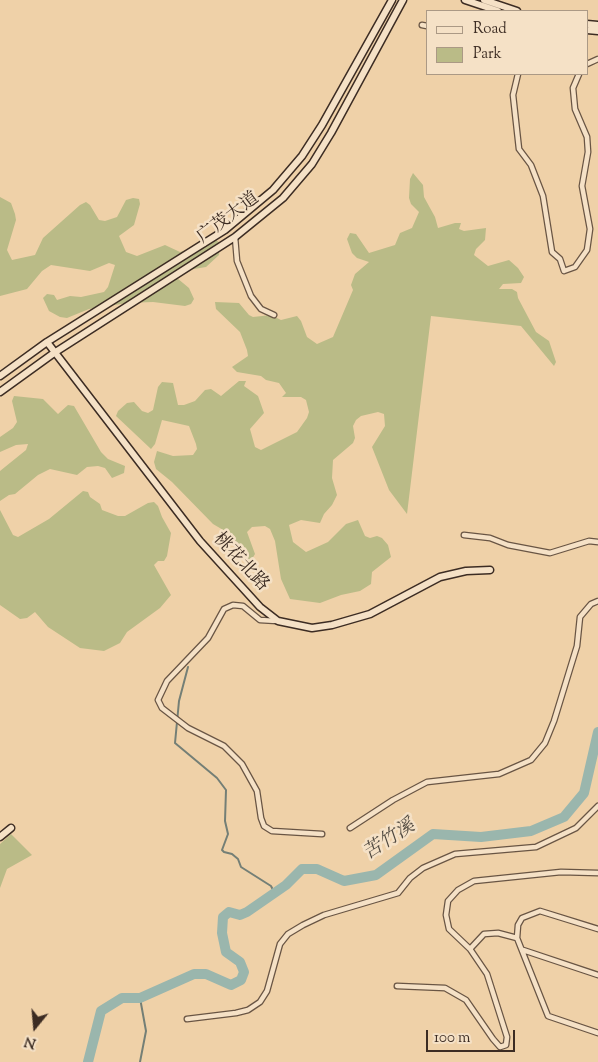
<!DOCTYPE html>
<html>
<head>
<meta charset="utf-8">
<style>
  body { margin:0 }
  #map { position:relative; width:598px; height:1062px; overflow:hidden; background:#efd1a8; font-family:"Sorts Mill Goudy",serif }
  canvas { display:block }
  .legend { position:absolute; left:426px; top:10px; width:162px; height:65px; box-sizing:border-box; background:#f5e1c6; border:1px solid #ab9985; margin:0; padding:6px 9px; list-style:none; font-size:15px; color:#3c2c23 }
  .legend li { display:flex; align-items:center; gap:10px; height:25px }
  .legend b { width:25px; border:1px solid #ab9985 }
  .north { position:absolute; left:10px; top:1002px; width:50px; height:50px; -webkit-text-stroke:4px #f5e1c6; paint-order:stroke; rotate:197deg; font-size:14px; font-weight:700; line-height:20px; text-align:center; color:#3c2c23 }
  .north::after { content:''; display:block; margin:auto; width:18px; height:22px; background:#3c2c23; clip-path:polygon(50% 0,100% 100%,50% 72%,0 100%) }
  .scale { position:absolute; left:426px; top:1030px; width:89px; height:22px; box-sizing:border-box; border:2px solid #3c2c23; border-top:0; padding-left:6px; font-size:15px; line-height:18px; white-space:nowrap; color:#3c2c23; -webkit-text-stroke:4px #f5e1c6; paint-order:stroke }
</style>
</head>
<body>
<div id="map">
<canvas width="598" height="1062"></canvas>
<ul class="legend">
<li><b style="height:6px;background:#f5e1c6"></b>Road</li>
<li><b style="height:14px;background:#babb87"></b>Park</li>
</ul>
<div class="north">N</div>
<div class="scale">100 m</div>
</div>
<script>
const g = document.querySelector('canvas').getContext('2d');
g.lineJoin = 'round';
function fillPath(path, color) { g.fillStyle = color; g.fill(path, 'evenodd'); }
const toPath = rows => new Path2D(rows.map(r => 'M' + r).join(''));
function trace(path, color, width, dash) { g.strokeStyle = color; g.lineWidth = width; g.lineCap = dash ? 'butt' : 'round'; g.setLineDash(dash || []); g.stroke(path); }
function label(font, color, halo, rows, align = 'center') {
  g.font = font + ' "Sorts Mill Goudy","Noto Serif SC",serif'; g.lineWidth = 5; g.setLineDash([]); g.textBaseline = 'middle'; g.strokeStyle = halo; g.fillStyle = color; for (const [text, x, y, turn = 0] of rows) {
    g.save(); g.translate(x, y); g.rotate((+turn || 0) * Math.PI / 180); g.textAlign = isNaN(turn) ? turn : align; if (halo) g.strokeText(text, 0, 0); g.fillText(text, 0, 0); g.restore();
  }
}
const green = toPath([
  [413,173,423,185,424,197,435,217,438,228,455,223,461,223,459,229,464,231,486,228,485,240,476,249,474,255,488,266,509,260,518,268,524,277,521,283,503,284,499,289,512,289,517,292,518,298,536,332,549,341,556,362,554,366,521,326,431,316,407,514,389,490,372,447,385,426,384,414,378,412,361,416,356,420,353,426,355,438,353,443,333,460,332,478,337,495,332,505,324,514,320,523,301,520,289,525,293,542,306,552,328,542,346,524,358,520,365,536,370,538,377,536,382,538,388,545,391,557,372,572,371,584,360,591,341,595,320,603,290,599,281,579,275,541,270,529,265,526,252,527,247,532,255,554,252,559,245,561,230,534,213,524,172,482,156,469,154,462,157,451,173,456,193,455,197,449,196,444,189,426,162,420,155,444,151,449,116,416,118,411,127,403,134,402,142,411,148,413,153,410,158,387,162,382,173,383,178,405,184,405,195,401,205,390,211,389,221,396,239,381,246,381,244,386,258,396,264,413,250,429,255,447,261,450,297,432,307,418,309,412,306,400,301,397,282,397,286,393,279,383,266,380,261,376,237,372,232,367,248,356,247,350,240,332,216,309,215,302,239,303,249,315,253,317,271,315,281,320,297,316,301,321,307,337,317,344,333,337,353,290,351,285,355,274,369,262,357,258,352,253,347,239,350,233,356,234,369,253,395,245,400,233,412,228,419,212,411,204,409,198,410,179],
  [0,197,11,203,15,214,16,220,7,250,12,260,35,255,43,238,80,205,86,202,90,205,99,220,105,221,117,217,126,200,133,198,139,199,140,204,134,225,119,236,126,252,137,256,165,245,180,252,216,240,220,243,219,255,206,267,188,270,177,278,189,288,194,299,191,304,185,306,153,302,127,303,89,309,67,318,60,317,49,311,43,298,47,294,54,295,57,300,70,296,81,297,104,292,108,287,115,265,109,263,90,271,51,265,42,271,27,289,0,296],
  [14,396,43,399,58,414,68,405,74,406,101,452,108,459,125,466,124,473,112,478,105,468,98,466,87,467,77,475,50,469,38,475,15,494,9,495,0,501,0,471,26,450,28,444,16,445,0,452,0,437,13,428,17,422,12,401],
  [83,491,88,492,90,497,100,504,102,510,118,516,125,516,148,503,154,502,158,506,162,517,171,533,167,556,164,561,158,561,154,565,171,595,160,608,127,632,120,643,104,651,80,648,48,627,35,612,27,618,20,619,0,605,0,510,13,535,18,537,49,519],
  [11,834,32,855,7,869,0,888,0,844]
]);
const stream = toPath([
  [188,667,179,701,175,743,217,778,226,790,225,821,228,834,222,850,224,852,232,854,238,859,241,867,271,886,274,892],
  [140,998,146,1031,140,1062]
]);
const river = toPath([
  [88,1062,101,1011,122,998,140,998,194,974,206,974,231,985,241,980,244,972,240,962,226,952,222,933,223,917,229,912,240,915,247,912,286,885,302,869,317,869,344,881,376,875,433,834,481,837,531,831,564,817,584,793,598,732]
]);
const street = toPath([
  [422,25,427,26],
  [587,64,598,59],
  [518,74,513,95,519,149,531,165,543,196,552,252,560,259,564,271,575,267,587,250,590,229,582,186,588,152,587,137,575,109,573,88,579,74],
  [235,237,237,261,251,296,261,309,274,315],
  [464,535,490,538,508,545,550,553,589,541,598,542],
  [277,621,260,620,243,606,233,605,224,609,208,638,167,681,158,700,162,708,188,728,224,746,242,764,257,791,261,818,264,826,272,831,322,834],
  [350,828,393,800,427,782,499,774,531,760,545,743,554,721,577,646,580,617,591,604,598,601],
  [598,929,540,911,522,918,518,925,517,938,548,1016,598,1033],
  [470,949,484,934,498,933,517,938],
  [523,950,598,975],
  [397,986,445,988,466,1000,493,1039,500,1047,506,1045,507,1037,487,974,470,949,449,929,446,915,448,901,458,890,474,881,561,872,598,873],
  [187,1019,236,1013,248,1010,260,1002,267,991,280,944,288,934,303,925,324,915,398,893,410,878,423,868,455,854,536,847,576,828,598,806]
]);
const secondary = toPath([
  [465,0,498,11],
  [484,0,517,11],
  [587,24,598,25],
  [587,30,598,31],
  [47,342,200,541,260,607,278,621,312,628,332,625,370,614,440,577,466,571,490,570],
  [0,376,47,342,225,230,273,190,302,156,322,125,392,0],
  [0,392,54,353,235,237,283,198,312,164,331,133,403,0],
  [0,837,11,828]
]);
const streetNames = [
  ["广茂大道",229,219,-37],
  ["桃花北路",240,563,47]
];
const waterNames = [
  ["苦竹溪",390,841,-33]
];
fillPath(green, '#babb87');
trace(stream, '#747f76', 2);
trace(river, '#9ab6ad', 10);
trace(street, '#695544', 7);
trace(secondary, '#3c2c23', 9);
trace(street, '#f5e1c6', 4.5);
trace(secondary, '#f5e1c6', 6);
label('18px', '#3c2c23', '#f5e1c6', streetNames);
label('italic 19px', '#4f483f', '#f5e1c6', waterNames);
</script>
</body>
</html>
